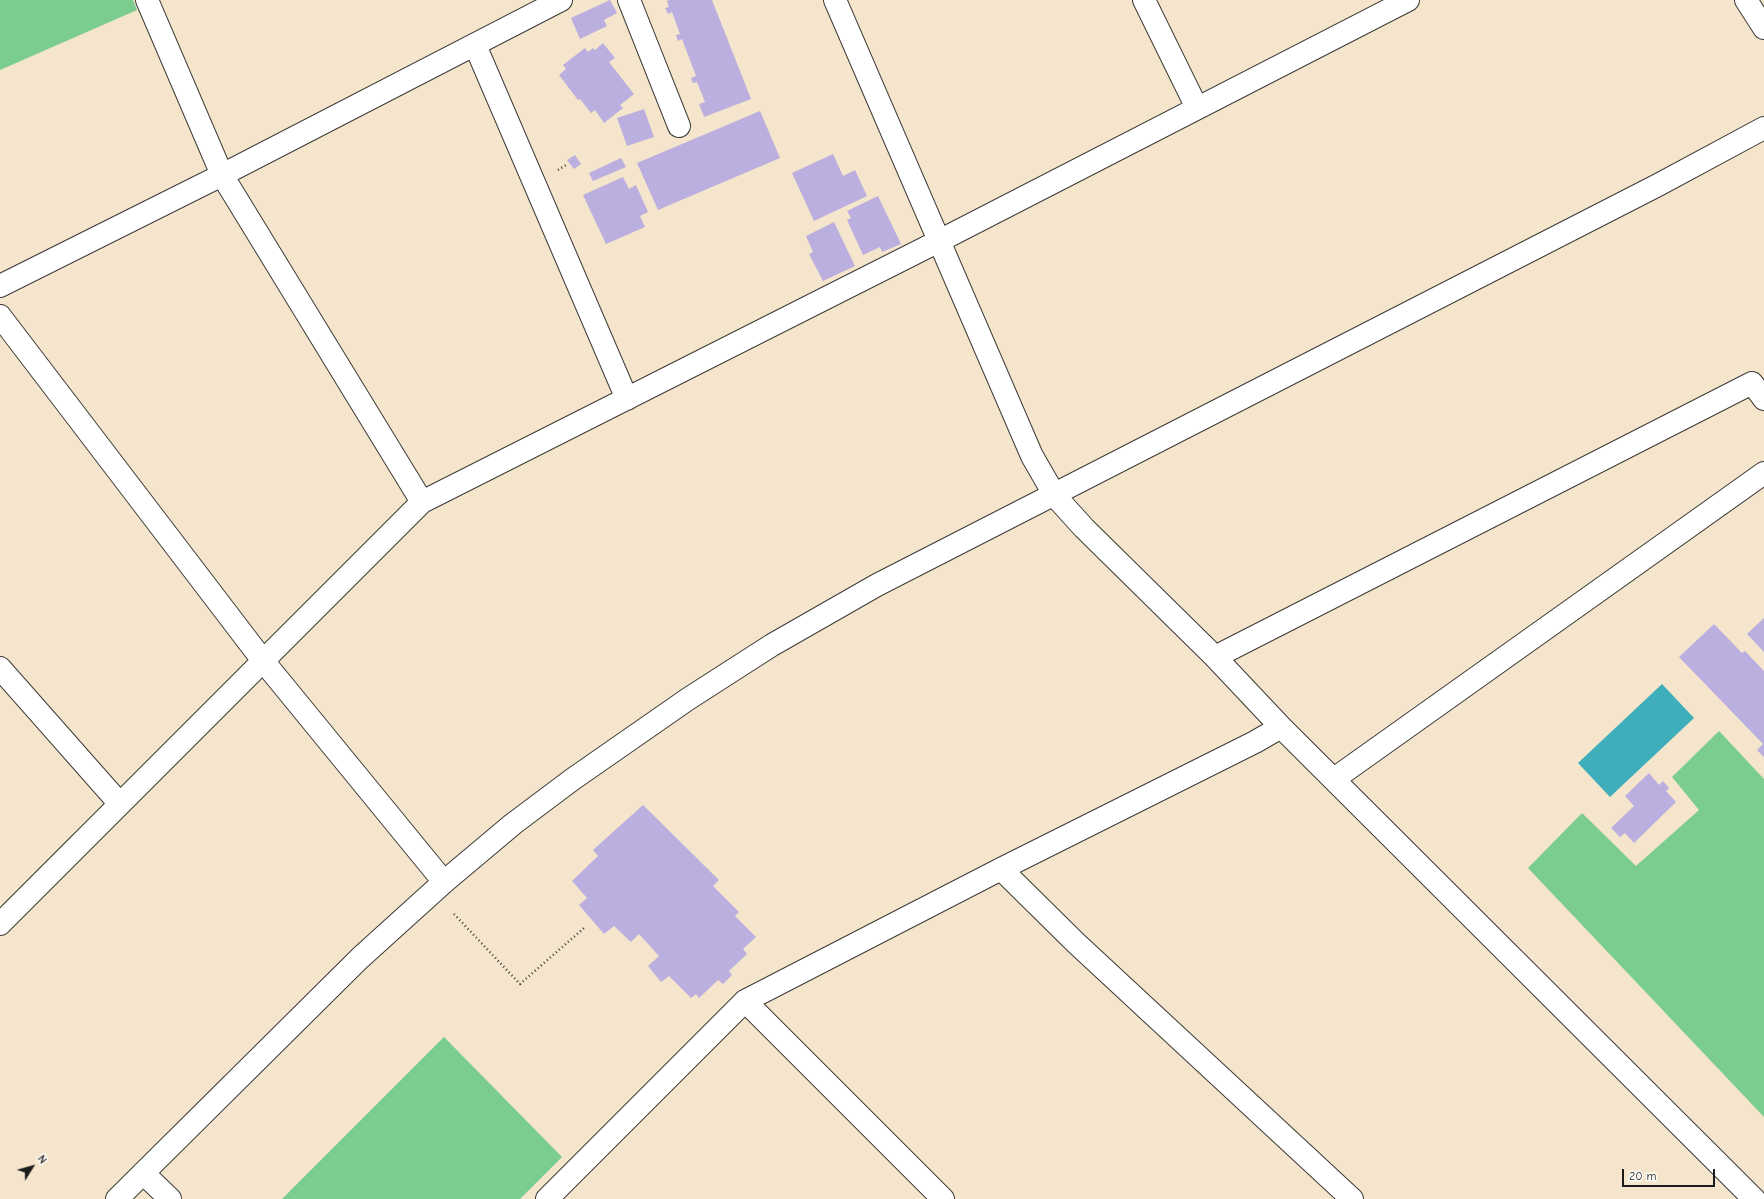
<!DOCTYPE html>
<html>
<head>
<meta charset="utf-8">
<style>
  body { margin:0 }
  #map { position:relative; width:1764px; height:1199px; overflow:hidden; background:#f4e5cc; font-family:"Comic Neue",sans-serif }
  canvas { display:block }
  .north { position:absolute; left:12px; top:1147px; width:40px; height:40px; -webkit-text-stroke:3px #fdfcf7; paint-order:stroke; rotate:53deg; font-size:11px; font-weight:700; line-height:16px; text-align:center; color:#1c1c1c }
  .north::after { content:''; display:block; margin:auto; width:14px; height:18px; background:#1c1c1c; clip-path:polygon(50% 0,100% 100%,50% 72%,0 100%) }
  .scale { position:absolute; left:1622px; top:1169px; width:93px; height:18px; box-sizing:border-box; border:2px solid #1c1c1c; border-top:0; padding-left:5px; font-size:12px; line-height:14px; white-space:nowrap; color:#1c1c1c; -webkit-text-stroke:3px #fdfcf7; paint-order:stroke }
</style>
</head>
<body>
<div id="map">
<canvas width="1764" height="1199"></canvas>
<div class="north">N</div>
<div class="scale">20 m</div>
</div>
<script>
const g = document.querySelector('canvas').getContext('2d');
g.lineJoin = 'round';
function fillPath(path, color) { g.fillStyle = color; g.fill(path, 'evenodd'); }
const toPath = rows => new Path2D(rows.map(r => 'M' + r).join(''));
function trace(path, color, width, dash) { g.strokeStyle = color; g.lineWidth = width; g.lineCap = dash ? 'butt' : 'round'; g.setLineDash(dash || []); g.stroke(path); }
const green = toPath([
  [0,0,133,0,137,10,0,70],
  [1719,731,1764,779,1764,1117,1528,868,1582,813,1636,866,1699,810,1672,777],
  [444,1037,562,1157,520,1199,282,1199]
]);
const water = toPath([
  [1662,684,1694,718,1610,797,1578,763]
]);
const building = toPath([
  [610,0,617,13,604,20,607,26,580,39,571,18],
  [669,0,712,0,751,99,704,117,699,104,705,102,697,82,693,83,691,78,696,76,682,39,678,41,676,35,680,34,672,12,668,14,665,8,669,7,667,1],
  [603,43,615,58,609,62,634,94,620,105,623,108,604,123,595,110,591,113,580,99,578,100,559,75,566,69,563,65,585,48,588,52,593,48,595,50],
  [644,109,654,137,627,146,617,118],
  [760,111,780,158,658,210,637,163],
  [833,154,843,176,855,170,867,196,814,221,792,173],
  [575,155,581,164,574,169,567,160],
  [621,158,626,167,593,181,589,173],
  [623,177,629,189,636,185,648,212,640,216,645,227,606,244,583,195],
  [878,196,901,244,882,252,880,247,863,255,847,220,851,218,847,211],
  [834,222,855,266,823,281,809,254,813,252,806,236],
  [1764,618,1764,652,1747,634],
  [1714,624,1742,653,1745,651,1764,671,1764,757,1757,750,1763,744,1679,657],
  [1649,773,1659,785,1663,781,1669,788,1666,791,1676,802,1634,843,1625,833,1620,837,1611,828,1634,806,1625,796],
  [643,805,719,880,713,886,739,912,735,916,756,937,743,949,747,954,729,971,732,975,723,984,718,980,699,998,696,994,691,998,669,976,661,982,648,966,659,956,639,934,631,942,614,926,604,934,579,905,587,898,572,881,598,856,593,850]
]);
const path = toPath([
  [558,170,566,165],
  [454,914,520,984,584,928]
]);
const minor = toPath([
  [147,0,222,175,422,502],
  [629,0,679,126],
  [835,0,1032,456,1055,496,1084,528,1215,657,1281,727,1754,1199],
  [1144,0,1197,108],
  [1746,0,1764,28],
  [475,45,627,399],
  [0,286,222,175,561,0],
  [0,316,264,662,444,882],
  [1215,657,1752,383,1764,399],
  [0,668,120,804],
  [1334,779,1764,473],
  [1001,869,1076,943,1352,1199],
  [0,924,422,502,939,241,1408,0],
  [745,1001,943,1199],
  [143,1173,170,1199],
  [117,1199,360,958,444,882,513,824,573,779,688,699,772,645,877,585,1658,185,1764,128],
  [547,1199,745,1001,1001,869,1255,742,1281,727]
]);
fillPath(green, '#7acd8f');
fillPath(water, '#3faebb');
fillPath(building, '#bbafdf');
trace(minor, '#3c3a36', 24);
trace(path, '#3c3a36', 2.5, [1, 3]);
trace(minor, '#fff', 22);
</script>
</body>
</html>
